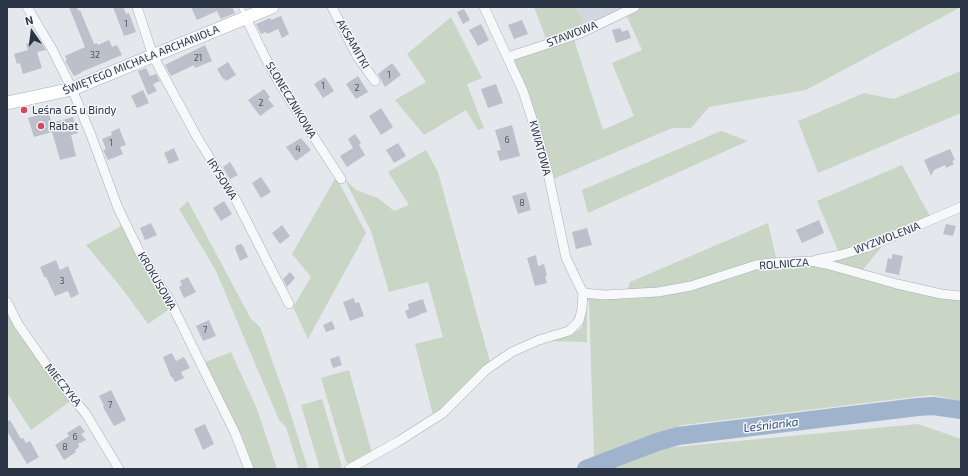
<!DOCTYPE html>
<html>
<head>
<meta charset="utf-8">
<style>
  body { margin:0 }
  #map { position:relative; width:968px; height:476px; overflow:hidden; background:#e4e7ec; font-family:"Exo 2",sans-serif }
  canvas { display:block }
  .frame { position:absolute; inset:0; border:8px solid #2b3445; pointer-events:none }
  .north { position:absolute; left:12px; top:12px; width:40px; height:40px; -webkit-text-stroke:3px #f4f6f9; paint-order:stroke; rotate:346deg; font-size:11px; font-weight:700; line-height:16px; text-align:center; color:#2b3445 }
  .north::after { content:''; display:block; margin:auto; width:14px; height:18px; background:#2b3445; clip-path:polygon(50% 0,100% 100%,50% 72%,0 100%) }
</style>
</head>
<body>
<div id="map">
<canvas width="968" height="476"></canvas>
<div class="frame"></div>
<div class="north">N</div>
</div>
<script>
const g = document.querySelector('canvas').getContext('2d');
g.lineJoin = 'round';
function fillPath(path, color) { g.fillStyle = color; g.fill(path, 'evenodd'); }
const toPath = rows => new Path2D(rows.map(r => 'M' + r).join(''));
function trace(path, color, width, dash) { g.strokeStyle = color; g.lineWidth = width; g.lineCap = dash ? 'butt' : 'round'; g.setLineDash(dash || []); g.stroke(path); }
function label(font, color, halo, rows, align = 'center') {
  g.font = font + ' "Exo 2",sans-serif'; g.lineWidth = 3; g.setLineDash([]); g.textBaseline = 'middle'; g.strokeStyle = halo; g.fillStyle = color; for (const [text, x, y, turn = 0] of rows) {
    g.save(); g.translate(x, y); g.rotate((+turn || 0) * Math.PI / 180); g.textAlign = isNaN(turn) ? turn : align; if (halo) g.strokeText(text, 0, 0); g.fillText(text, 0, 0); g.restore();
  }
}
const built = toPath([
  [576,7,626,7,585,26]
]);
const green = toPath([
  [534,7,576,7,585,26,547,41],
  [635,7,961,7,806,90,709,107,691,128,672,128,551,180,508,57,573,36,603,130,634,116,612,63,642,50,625,12],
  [451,17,482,78,467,84,484,128,478,130,466,110,424,135,395,100,426,82,407,54],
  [961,71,961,113,818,173,798,121,864,93,894,99],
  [721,131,748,141,588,213,582,190],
  [426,150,438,172,490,362,439,412,433,415,415,344,443,337,428,282,389,292,371,231,344,178,356,190,378,198,394,211,409,205,388,172],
  [902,165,932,220,889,238,860,273,961,298,961,401,931,395,683,425,642,438,594,457,589,302,583,293,626,294,630,282,768,223,777,262,840,255,817,201],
  [336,177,366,233,308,339,293,307,311,277,292,254],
  [188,201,251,319,260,327,286,399,308,469,299,469,286,427,279,420,215,269,179,209],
  [123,225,171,308,148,324,124,291,86,245],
  [587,308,587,342,542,341,570,335,579,330,582,327],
  [7,312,18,332,72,400,31,430,7,393],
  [231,352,257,409,277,469,251,469,203,363],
  [349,370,372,453,350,465,346,462,321,378],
  [322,399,342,467,342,469,320,469,301,405],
  [918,424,961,439,961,469,605,469,664,448]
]);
const river = toPath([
  [586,469,657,442,678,436,918,407,933,406,961,410]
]);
const building = toPath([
  [69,7,77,7,78,11,80,10,94,44,97,43,98,45,109,40,112,47,117,45,122,55,81,72,81,73,74,76,65,61,67,60,65,56,85,47],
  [113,7,123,7,126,14,129,13,136,32,124,36],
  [191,7,232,7,235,13,221,19,217,11,197,20],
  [464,9,470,20,463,24,457,12],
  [281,16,289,34,282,38,278,29,267,34,266,32,261,34,256,24,270,18,271,20],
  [522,20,528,34,514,39,508,25],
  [481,24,489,40,478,46,469,30],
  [620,28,622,32,628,30,631,38,616,43,612,30],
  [38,38,46,50,37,52,42,68,23,74,20,63,17,64,14,54,28,50,26,44,31,42,30,40],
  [205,45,212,61,195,68,194,65,171,76,165,65],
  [228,62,236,75,226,81,224,78,223,79,217,69],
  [392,63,401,75,385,87,378,74],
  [146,68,150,76,156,74,160,81,153,84,157,91,148,95,138,71],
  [358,76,368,92,356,99,346,84],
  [325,77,334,91,323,98,314,84],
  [496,84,503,103,488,108,481,89],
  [264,89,270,97,268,99,274,106,260,116,248,100],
  [143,90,149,103,137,108,131,96],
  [381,108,393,127,381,135,369,116],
  [48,112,52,123,73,117,78,133,71,135,76,156,60,160,52,132,34,137,28,118],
  [512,125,520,156,500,161,497,151,501,150,495,130],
  [119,128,126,145,120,147,123,154,108,160,103,150,106,149,102,139,112,135,111,132],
  [355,134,361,143,359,145,365,155,347,167,340,156,353,148,348,139],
  [301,138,311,150,296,161,286,147],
  [398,143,406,156,394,163,386,150],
  [174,148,179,160,169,164,164,153],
  [950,149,955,160,952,161,954,164,946,168,945,165,934,170,931,176,924,160],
  [230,162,238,175,230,179,223,167],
  [261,177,271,192,261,198,252,183],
  [526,192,531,210,518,214,512,196],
  [224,201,232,214,221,221,213,208],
  [819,220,824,233,802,243,796,230],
  [151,223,157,235,145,240,140,228],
  [946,224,956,226,953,236,943,234],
  [282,225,290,236,280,244,272,233],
  [587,228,592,245,576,249,572,232],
  [241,244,243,246,248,257,240,261,235,248,237,245],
  [892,254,903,256,899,275,885,272,888,258,892,259],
  [536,255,538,266,544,264,547,276,545,277,547,283,535,286,527,258],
  [56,260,60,270,68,266,79,294,71,298,68,291,55,296,46,277,44,277,40,267],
  [290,272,295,278,287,287,283,279],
  [188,277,196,292,184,298,179,287,182,285,180,281],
  [354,298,355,303,359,302,364,316,350,321,343,302],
  [423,299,427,312,420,314,420,315,408,319,405,311,409,309,408,304],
  [209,320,216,336,203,341,196,326],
  [332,321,335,329,326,332,323,325],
  [172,353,176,361,184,357,190,368,181,372,184,378,175,382,172,377,171,377,163,357],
  [339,356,342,365,333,368,330,359],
  [111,390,126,420,114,426,103,407,104,406,99,396],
  [10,420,21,439,23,438,26,443,30,441,39,457,27,464,7,431,7,422],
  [205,424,214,444,203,450,194,429],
  [80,425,85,432,81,434,86,440,78,444,79,447,75,450,76,452,64,460,55,445,69,436,67,433]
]);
const lane = toPath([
  [241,7,245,16]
]);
const street = toPath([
  [27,7,52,49,72,89,91,135,118,208,140,253,170,301,235,433,249,469],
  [137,7,153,56,197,137,237,202,289,304],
  [332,7,357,56,375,81],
  [246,18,264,55,281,86,341,179],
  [508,57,581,33,635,7],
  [816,260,840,255,868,247,961,207],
  [583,293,605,295,658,292,691,286,756,265,770,263,811,261,826,264,897,284,941,294,961,296],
  [7,302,18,324,48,367,86,414,119,469],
  [349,469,399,441,443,413,487,369,512,352,539,340,569,331,579,321,582,309,583,293,566,258,548,173,537,134,523,91,484,7]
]);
const secondary = toPath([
  [7,103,72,89,272,7]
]);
const markers = [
  [24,110,4,"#d1495b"],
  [41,126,4,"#d1495b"]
];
const numberNames = [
  ["1",126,24],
  ["32",95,55],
  ["21",198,58],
  ["1",389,75],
  ["1",323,86],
  ["2",357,88],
  ["2",261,103],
  ["6",507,140],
  ["1",111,143],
  ["4",298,149],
  ["8",522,203],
  ["3",62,281],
  ["7",205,330],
  ["7",110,405],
  ["6",75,437],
  ["8",65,447]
];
const streetNames = [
  ["STAWOWA",572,34,-21],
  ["AKSAMITKI",353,44,60],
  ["ŚWIĘTEGO MICHAŁA ARCHANIOŁA",141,60,-22],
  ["SŁONECZNIKOWA",291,100,59],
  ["KWIATOWA",540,148,75],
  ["IRYSOWA",222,179,58],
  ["WYZWOLENIA",887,238,-21],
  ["ROLNICZA",784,264,-4],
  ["KROKUSOWA",157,281,60],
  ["MIECZYKA",63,385,51]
];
const poiNames = [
  ["Leśna GS u Bindy",32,110],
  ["Rabat",49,126]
];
const waterNames = [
  ["Leśnianka",771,425,-7]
];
fillPath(built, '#d2d6de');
fillPath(green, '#c9d6c5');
trace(river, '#9fb4cc', 18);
fillPath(building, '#bbc0ca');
trace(lane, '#a9aeb7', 5.5);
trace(street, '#a9aeb7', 10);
trace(secondary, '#a9aeb7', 14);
trace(lane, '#f7f8fa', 4.5);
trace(street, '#f7f8fa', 9);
trace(secondary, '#fff', 13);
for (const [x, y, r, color] of markers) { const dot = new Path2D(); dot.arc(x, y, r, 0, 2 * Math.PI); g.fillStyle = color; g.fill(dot); trace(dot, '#f4f6f9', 1.5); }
label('9px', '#4f5766', null, numberNames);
label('11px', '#2b3445', '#f4f6f9', streetNames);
label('11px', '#2b3445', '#f4f6f9', poiNames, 'left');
label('italic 12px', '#34527a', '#f4f6f9', waterNames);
</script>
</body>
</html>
